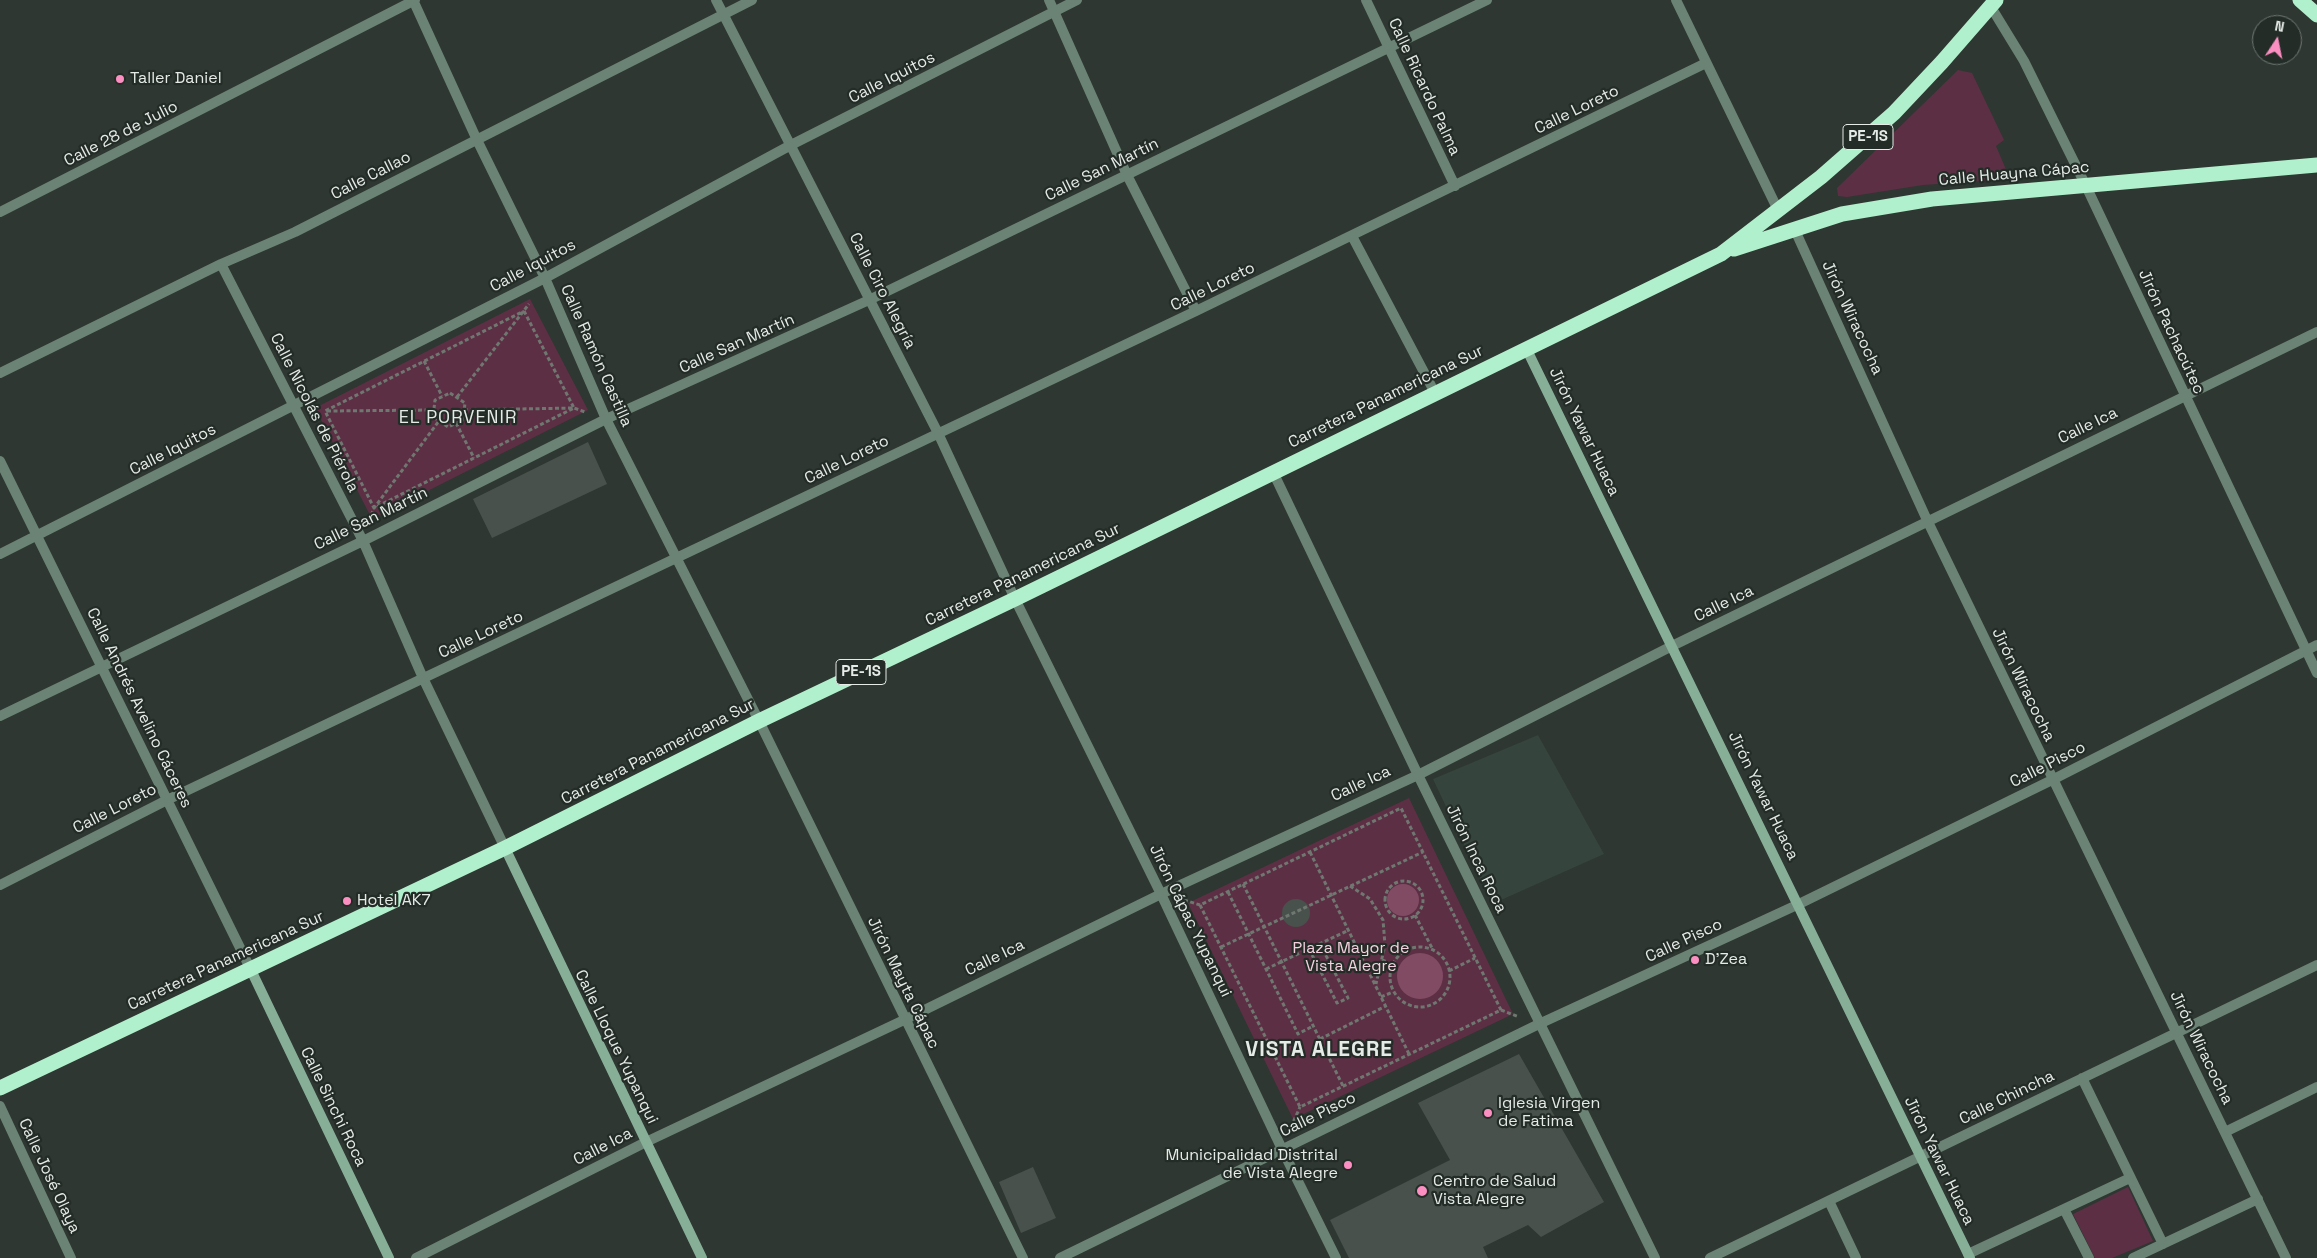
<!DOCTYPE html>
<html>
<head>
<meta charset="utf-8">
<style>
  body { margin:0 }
  #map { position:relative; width:2317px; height:1258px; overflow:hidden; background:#2e3731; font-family:"Space Grotesk",sans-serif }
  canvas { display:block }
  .north { position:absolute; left:2252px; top:15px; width:50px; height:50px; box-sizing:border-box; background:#242c27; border:1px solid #717874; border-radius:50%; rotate:11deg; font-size:14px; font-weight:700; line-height:20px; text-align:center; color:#e5ebe7 }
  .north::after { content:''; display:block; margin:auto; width:18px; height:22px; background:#fc8fc1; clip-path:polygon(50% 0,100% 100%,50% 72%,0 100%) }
</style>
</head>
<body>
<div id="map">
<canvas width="2317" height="1258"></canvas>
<div class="north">N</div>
</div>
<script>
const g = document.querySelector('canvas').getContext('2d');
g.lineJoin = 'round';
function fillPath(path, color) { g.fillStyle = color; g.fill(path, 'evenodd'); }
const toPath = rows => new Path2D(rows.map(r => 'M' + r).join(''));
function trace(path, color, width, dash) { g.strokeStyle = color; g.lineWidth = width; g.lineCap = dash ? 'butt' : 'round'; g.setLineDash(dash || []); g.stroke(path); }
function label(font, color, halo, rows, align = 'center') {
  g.font = font + ' "Space Grotesk",sans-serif'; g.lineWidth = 4.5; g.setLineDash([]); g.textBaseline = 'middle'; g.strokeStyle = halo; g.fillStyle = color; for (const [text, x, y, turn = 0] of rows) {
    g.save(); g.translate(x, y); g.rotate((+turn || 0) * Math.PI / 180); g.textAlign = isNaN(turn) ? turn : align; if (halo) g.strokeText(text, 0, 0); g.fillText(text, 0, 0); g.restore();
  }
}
const built = toPath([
  [1538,735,1604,854,1492,904,1433,779]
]);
const green = toPath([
  [1958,70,1972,73,2004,140,1996,146,2010,179,1923,185,1847,197,1838,196,1837,188],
  [530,299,588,410,372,519,315,408],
  [1409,798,1513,1014,1293,1119,1188,903],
  [2128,1187,2153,1241,2112,1258,2095,1258,2073,1214]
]);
const water = toPath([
  '1387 900a16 16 0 1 1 32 0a16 16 0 1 1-32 0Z',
  '1397 976a23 23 0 1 1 46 0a23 23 0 1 1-46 0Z'
]);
const building = toPath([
  [588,442,607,484,492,538,473,499],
  '1282 913a14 14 0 1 1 28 0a14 14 0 1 1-28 0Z',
  [1519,1054,1604,1202,1541,1237,1528,1225,1483,1247,1488,1258,1349,1258,1330,1220,1450,1160,1418,1103],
  [1033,1167,1056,1218,1021,1233,999,1182]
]);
const path = toPath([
  [524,311,574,408,374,508,325,411,524,311],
  [424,361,442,396],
  [450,393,465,403,463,420,448,427,433,417,435,400,450,393],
  [457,397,529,304],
  [464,410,574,408,585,412],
  [327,411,434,410],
  [456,423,474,458],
  [369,521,374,508,439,421],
  [1310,852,1409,1054],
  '1385 900a19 19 0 1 1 38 0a19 19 0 1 1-38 0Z',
  [1243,884,1343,1086],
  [1350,886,1370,899,1383,920,1385,945,1376,984],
  [1228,892,1298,1034,1313,1026],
  [1184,900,1200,905,1401,808,1501,1010,1300,1107,1200,905],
  [1415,915,1432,948],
  '1390 977a30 30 0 1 1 60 0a30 30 0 1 1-60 0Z',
  [1221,947,1423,852],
  [1309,949,1337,1003,1348,998,1320,944],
  [1382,960,1392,964],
  [1266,969,1349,930],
  [1449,971,1475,958],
  [1381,997,1393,992],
  [1501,1010,1519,1017],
  [1320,1039,1386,1006],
  [1291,1127,1300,1107]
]);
const street = toPath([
  [413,0,477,140,545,278,606,419,759,721,1023,1258],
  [716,0,938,433,1015,599,1161,894,1282,1149,1336,1258],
  [1049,0,1127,175,1196,311],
  [1366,0,1455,186],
  [1676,0,1778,210],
  [1991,7,2024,61,2086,186,2317,673],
  [0,212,415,0],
  [1794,228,1927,520,2286,1258],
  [1352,236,1435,393],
  [221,264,363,541,423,678,505,848],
  [0,373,221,264,295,232,752,0],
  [0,461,250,968],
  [1273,472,1418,775,1655,1258],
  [0,554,545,278,791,145,1077,0],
  [0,716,363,541,606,419,869,300,1487,0],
  [0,885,167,800,1196,311,1706,63],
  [2082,1078,2163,1244],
  [0,1106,71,1258],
  [2225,1132,2317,1087],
  [1829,1201,1856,1258],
  [2064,1209,2089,1258],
  [1968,1254,2130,1178],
  [416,1258,646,1142,904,1020,1161,894,1418,775,1672,646,2317,332],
  [1060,1258,1539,1024,1799,904,2052,780,2317,645],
  [1710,1258,2317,965],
  [2133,1258,2258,1199]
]);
const secondary = toPath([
  [1526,348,1970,1258],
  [505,848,702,1258],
  [250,968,389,1258]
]);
const highway = toPath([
  [2300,0,2317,15],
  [1734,249,1842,214,1932,199,2317,165],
  [0,1088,505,848,759,721,1015,599,1721,254,1821,177,1894,113,1942,62,1996,0]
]);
const markers = [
  [120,79,5,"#fc8fc1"],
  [347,901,5,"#fc8fc1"],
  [1695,960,5,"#fc8fc1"],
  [1488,1113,5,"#fc8fc1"],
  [1348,1165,5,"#fc8fc1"],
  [1422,1191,6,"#fc8fc1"]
];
const shields = [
  [1868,137,50],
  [861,672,50]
];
const shieldNames = [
  ["PE-1S",1868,137],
  ["PE-1S",861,672]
];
const streetNames = [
  ["Calle Iquitos",892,78,-27],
  ["Calle Ricardo Palma",1424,87,65],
  ["Calle Loreto",1577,110,-26],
  ["Calle 28 de Julio",121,134,-27],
  ["Calle San Martín",1102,170,-26],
  ["Calle Huayna Cápac",2014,174,-5],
  ["Calle Callao",371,176,-27],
  ["Calle Iquitos",533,266,-28],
  ["Calle Loreto",1213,287,-26],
  ["Calle Ciro Alegría",882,291,63],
  ["Jirón Wiracocha",1852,318,65],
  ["Jirón Pachacútec",2171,332,65],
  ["Calle San Martín",737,344,-24],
  ["Calle Ramón Castilla",596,356,66],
  ["Carretera Panamericana Sur",1386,397,-26],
  ["Calle Nicolás de Piérola",314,413,63],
  ["Calle Ica",2088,426,-26],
  ["Jirón Yawar Huaca",1584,432,64],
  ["Calle Iquitos",173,450,-27],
  ["Calle Loreto",847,460,-26],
  ["Calle San Martín",371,519,-26],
  ["Carretera Panamericana Sur",1023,575,-26],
  ["Calle Ica",1724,604,-26],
  ["Calle Loreto",481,635,-25],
  ["Jirón Wiracocha",2023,685,64],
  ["Calle Andrés Avelino Cáceres",139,708,64],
  ["Carretera Panamericana Sur",658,752,-27],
  ["Calle Pisco",2048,765,-27],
  ["Calle Ica",1361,784,-25],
  ["Jirón Yawar Huaca",1763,796,64],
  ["Calle Loreto",115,809,-27],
  ["Jirón Inca Roca",1476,859,64],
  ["Jirón Cápac Yupanqui",1190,921,64],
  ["Calle Pisco",1684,941,-25],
  ["Calle Ica",995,958,-26],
  ["Carretera Panamericana Sur",226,961,-25],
  ["Jirón Mayta Cápac",903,983,64],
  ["Calle Lloque Yupanqui",616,1047,64],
  ["Jirón Wiracocha",2201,1048,64],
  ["Calle Chincha",2007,1098,-26],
  ["Calle Sinchi Roca",333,1107,64],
  ["Calle Pisco",1318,1115,-26],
  ["Calle Ica",603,1147,-27],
  ["Jirón Yawar Huaca",1939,1161,64],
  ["Calle José Olaya",49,1176,65]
];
const poiNames = [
  ["Taller Daniel",130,79],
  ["Hotel AK7",357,901],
  ["D'Zea",1705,960],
  ["Iglesia Virgen",1498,1104],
  ["de Fatima",1498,1122],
  ["Municipalidad Distrital",1338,1156,"right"],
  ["de Vista Alegre",1338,1174,"right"],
  ["Centro de Salud",1433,1182],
  ["Vista Alegre",1433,1200]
];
const parkNames = [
  ["Plaza Mayor de",1351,949],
  ["Vista Alegre",1351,967]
];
const neighbourhoodNames = [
  ["EL PORVENIR",458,418]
];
const districtNames = [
  ["VISTA ALEGRE",1319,1050]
];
fillPath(built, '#35443c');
fillPath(green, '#5d2f44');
fillPath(water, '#824b64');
fillPath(building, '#48514b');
trace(path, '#6f7771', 3, [4, 2.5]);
trace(street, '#6a8374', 10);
trace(secondary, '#87af97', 10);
trace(highway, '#b1f0cc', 15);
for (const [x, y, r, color] of markers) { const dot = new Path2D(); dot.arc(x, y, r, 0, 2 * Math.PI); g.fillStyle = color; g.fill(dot); trace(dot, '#242c27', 2); }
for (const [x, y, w] of shields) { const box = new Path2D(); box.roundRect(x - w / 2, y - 12.5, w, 25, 4); g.fillStyle = '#242c27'; g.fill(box); trace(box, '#e5ebe7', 1); }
label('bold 15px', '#e5ebe7', null, shieldNames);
label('16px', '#e5ebe7', '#242c27', streetNames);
label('16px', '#e5ebe7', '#242c27', poiNames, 'left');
label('16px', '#f5d1df', '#242c27', parkNames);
g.letterSpacing = '1px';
label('18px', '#e5ebe7', '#242c27', neighbourhoodNames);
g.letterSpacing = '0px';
g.letterSpacing = '1px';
label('bold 21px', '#e5ebe7', '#242c27', districtNames);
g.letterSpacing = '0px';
</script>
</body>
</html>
